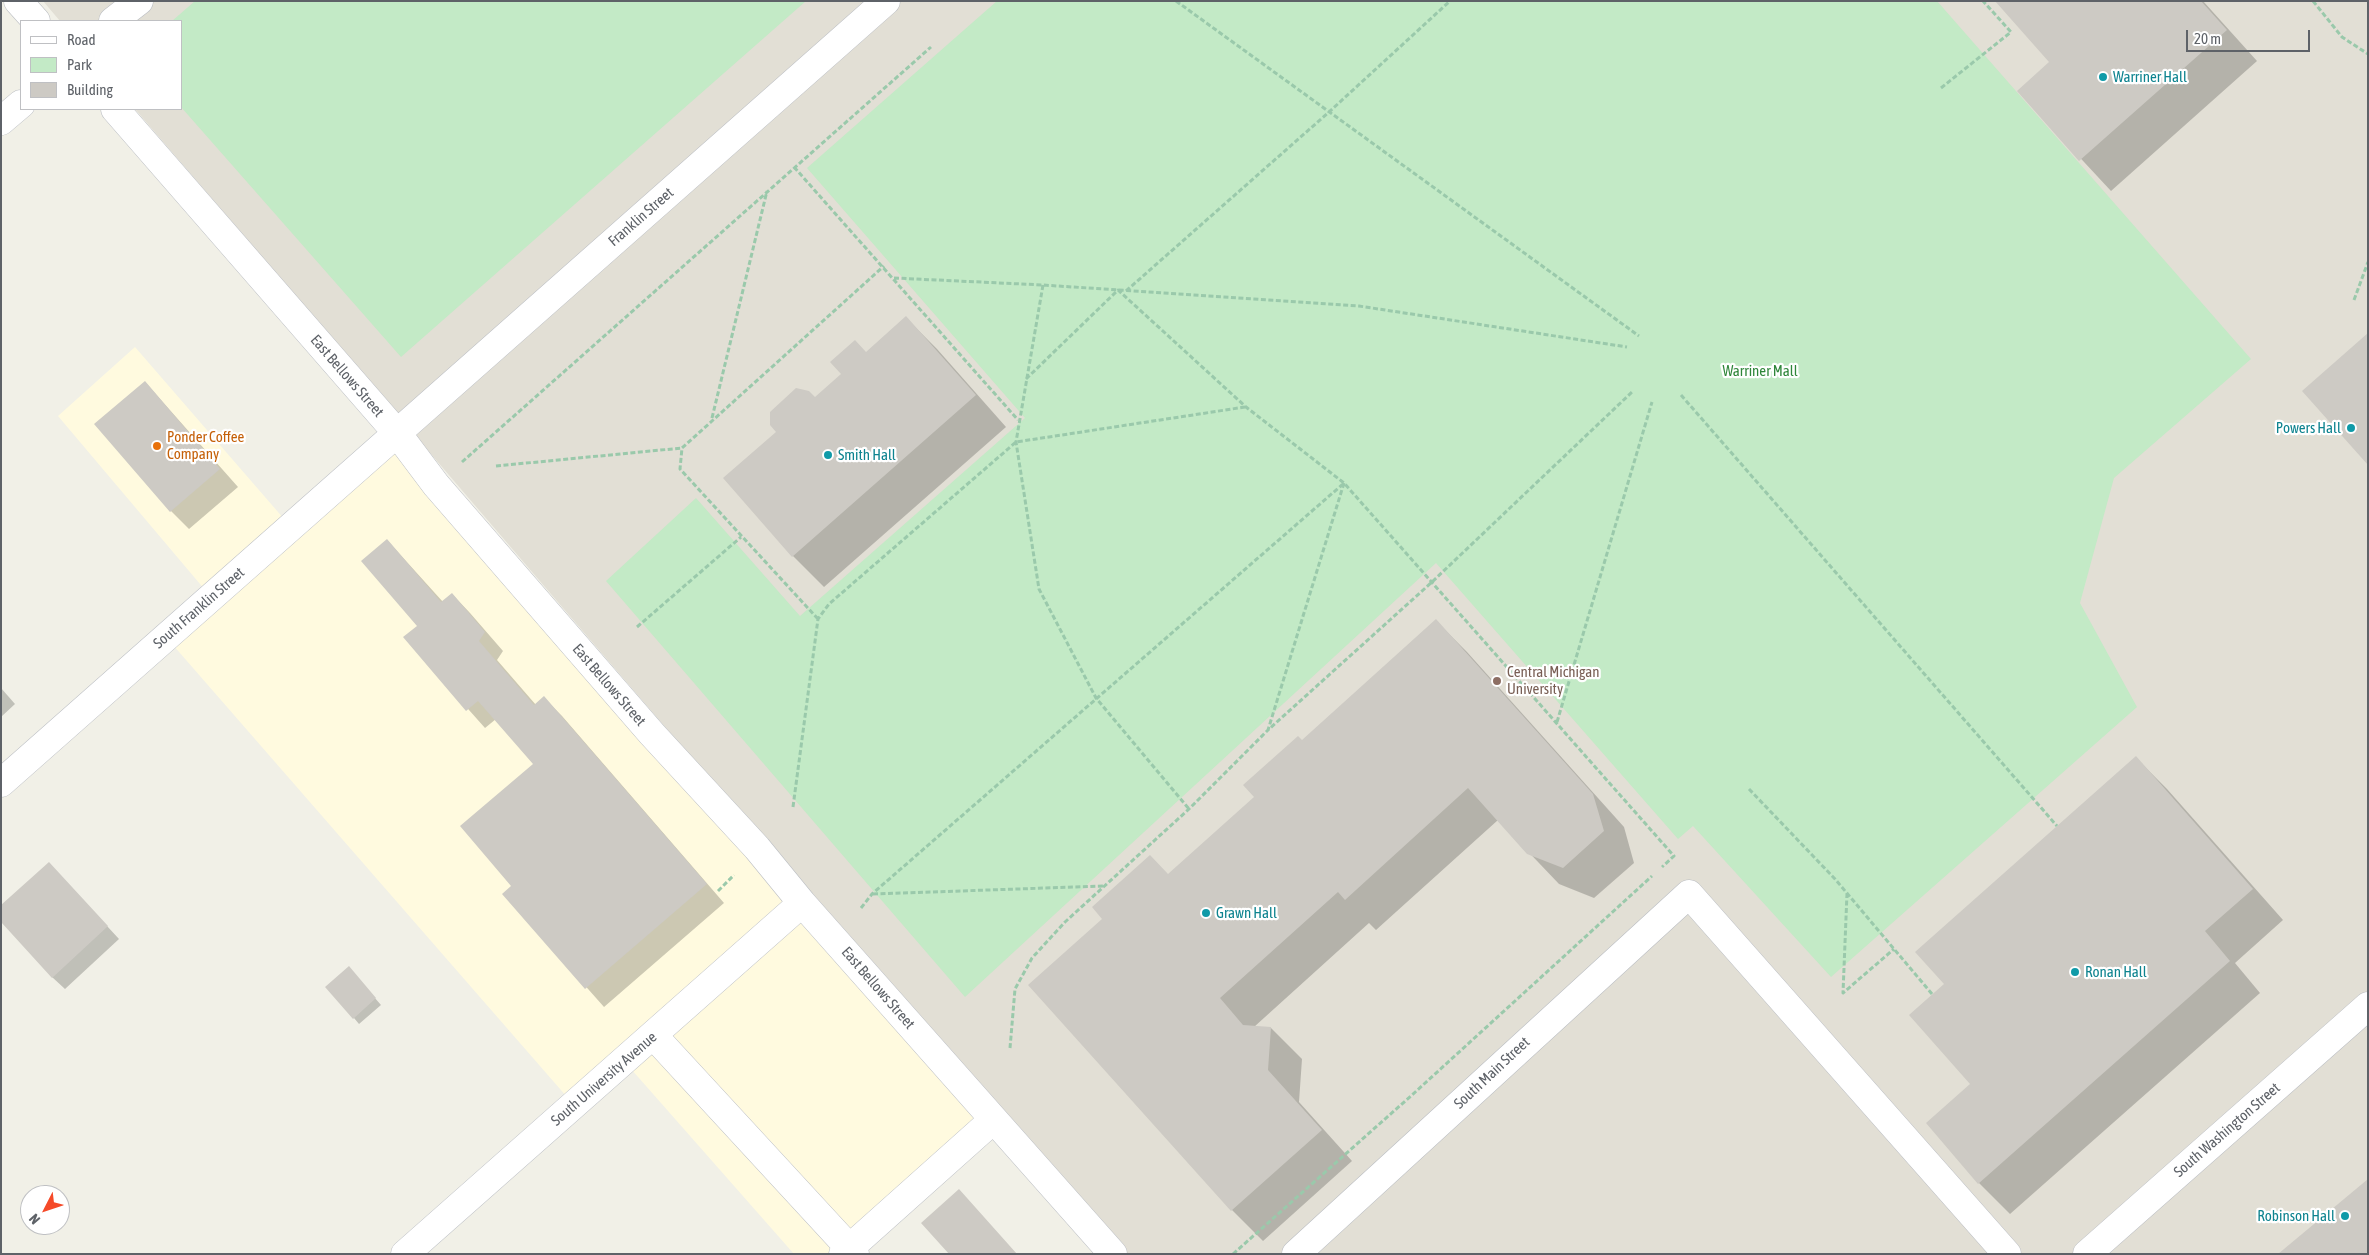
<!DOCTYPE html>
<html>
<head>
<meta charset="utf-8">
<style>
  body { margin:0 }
  #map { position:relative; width:2369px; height:1255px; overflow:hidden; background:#f1f0e7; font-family:"Asap Condensed",sans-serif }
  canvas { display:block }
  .frame { position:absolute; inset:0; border:2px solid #5e6268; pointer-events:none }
  .legend { position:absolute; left:20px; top:20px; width:162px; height:90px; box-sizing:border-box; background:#fff; border:1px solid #bfc0c3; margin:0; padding:6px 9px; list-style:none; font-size:15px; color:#5e6268 }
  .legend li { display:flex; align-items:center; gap:10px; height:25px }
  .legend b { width:25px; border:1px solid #bfc0c3 }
  .north { position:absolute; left:20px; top:1185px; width:50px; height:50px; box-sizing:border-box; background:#fff; border:1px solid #bfc0c3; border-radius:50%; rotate:229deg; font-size:14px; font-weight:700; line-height:20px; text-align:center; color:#5e6268 }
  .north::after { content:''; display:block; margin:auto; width:18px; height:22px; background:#f54a29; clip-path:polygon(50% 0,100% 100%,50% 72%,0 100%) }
  .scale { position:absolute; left:2186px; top:30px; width:124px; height:22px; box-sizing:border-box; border:2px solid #5e6268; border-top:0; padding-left:6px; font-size:15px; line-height:18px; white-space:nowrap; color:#5e6268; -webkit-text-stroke:4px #fff; paint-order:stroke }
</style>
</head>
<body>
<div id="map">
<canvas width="2369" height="1255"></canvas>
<div class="frame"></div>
<ul class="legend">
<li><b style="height:6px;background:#fff"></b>Road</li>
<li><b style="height:14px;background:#c3eac6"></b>Park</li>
<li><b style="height:14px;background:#cdcac4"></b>Building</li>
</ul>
<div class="north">N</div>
<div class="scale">20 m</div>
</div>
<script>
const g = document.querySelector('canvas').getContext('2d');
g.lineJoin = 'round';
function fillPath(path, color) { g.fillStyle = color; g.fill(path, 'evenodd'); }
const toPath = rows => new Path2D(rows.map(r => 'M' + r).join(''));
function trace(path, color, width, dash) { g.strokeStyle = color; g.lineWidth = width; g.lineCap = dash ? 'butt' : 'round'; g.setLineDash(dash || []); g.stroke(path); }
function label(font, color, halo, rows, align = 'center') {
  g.font = font + ' "Asap Condensed",sans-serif'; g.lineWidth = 4.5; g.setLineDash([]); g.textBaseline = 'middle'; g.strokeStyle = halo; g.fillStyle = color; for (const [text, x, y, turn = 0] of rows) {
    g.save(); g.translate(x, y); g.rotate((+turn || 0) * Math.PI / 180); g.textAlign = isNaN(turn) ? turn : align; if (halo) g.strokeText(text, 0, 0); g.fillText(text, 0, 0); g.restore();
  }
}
const commercial = toPath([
  [135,347,291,527,397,433,991,1119,838,1254,794,1254,624,1061,574,1105,166,637,211,597,58,416]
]);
const education = toPath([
  [43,1,2368,1,2368,1254,1117,1254,135,109,181,109,181,21,60,21]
]);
const green = toPath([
  [195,1,806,1,401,357,181,107,181,21,172,21],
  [997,1,1937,1,2251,359,2114,478,2080,603,2137,707,1831,977,1693,826,1678,839,1436,563,965,997,606,581,696,498,800,616,1025,418,807,168]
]);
const shadow = toPath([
  [1997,1,2203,1,2257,61,2111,191,2018,91,2051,62],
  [906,318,937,349,1006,427,824,587,793,556,725,479],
  [145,382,238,487,189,529,171,511],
  [387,540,443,602,452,594,470,613,503,651,497,660,536,705,544,698,562,716,724,903,604,1007,504,894,513,886,534,764,496,719,485,728,405,638,419,626],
  [1436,621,1467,652,1624,827,1634,863,1594,898,1559,884,1498,820,1376,930,1369,923,1254,1027,1271,1028,1302,1059,1299,1102,1352,1161,1263,1241,1232,1210,1169,875,1256,797,1302,741],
  [1,688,15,704,1,717],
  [2136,758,2167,789,2283,920,2235,963,2260,993,2010,1214,1979,1183,1928,1124,1972,1085],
  [61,876,119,939,65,989,52,977],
  [354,974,381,1005,359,1024,354,1018]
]);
const building = toPath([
  [1995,1,2201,1,2227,30,2079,161,2017,91,2049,62],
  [906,316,976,395,792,557,723,478,776,432,770,425,770,412,796,388,809,391,815,397,841,374,830,362,855,340,866,352],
  [2368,333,2368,465,2302,391],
  [145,381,220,469,170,512,94,424],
  [387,539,441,602,452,593,485,632,479,641,534,705,544,696,707,884,585,989,502,894,511,886,460,826,533,764,478,701,466,711,403,637,417,626,361,561],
  [1436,619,1593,794,1604,831,1563,868,1527,854,1468,788,1345,900,1338,892,1220,998,1243,1025,1271,1027,1268,1070,1322,1130,1231,1211,1028,985,1102,919,1092,907,1150,855,1168,874,1254,797,1243,785,1298,736,1302,740],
  [2136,756,2253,889,2205,931,2230,961,1978,1184,1926,1123,1970,1084,1909,1015,1944,984,1915,952],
  [49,862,108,926,52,978,1,922,1,905],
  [349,966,376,998,353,1019,325,987],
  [2368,1179,2368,1254,2278,1254],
  [959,1189,1017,1254,949,1254,921,1223]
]);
const path = toPath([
  [1176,1,1639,336],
  [2313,1,2342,37,2368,54],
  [1941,88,2011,32,1983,1],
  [794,167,1018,420],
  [894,278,1043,285,1359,306,1627,347],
  [1043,285,1016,442,1039,589,1096,698,1189,809],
  [1126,291,1329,112,1450,1],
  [2354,300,2368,262],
  [1026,379,1118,290,1246,407,1344,483,1674,856,1662,867],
  [1681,395,2057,826],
  [712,418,767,191],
  [462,462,931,47],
  [496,466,682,448],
  [1344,483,1268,730,1432,582,1632,392],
  [818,619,680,469,682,448,884,266],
  [637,627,741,537],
  [1557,722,1652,402],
  [1749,789,1835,879,1932,994],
  [793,807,818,619,829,604,1016,442,1245,407],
  [718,891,734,875],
  [1847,893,1843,993,1894,949],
  [873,894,1104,886],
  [861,908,872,894,1343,484],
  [1010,1048,1015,989,1032,958,1065,922,1189,809,1268,730],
  [1233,1254,1412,1095,1652,876]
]);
const minor = toPath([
  [18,1,36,21],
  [113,21,139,1],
  [115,109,397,433,436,485,652,734,757,848,802,903,1113,1254],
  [1,121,21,104],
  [1,783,886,1],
  [653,1035,855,1254],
  [405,1254,802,903],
  [843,1254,993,1120],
  [1296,1254,1689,894,2007,1254],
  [2087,1254,2368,1006]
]);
const markers = [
  [2103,77,5,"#0f9aa8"],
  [2351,428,5,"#0f9aa8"],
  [157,446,5,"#e8710a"],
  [828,455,5,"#0f9aa8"],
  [1497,681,5,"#8d6e63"],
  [1206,913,5,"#0f9aa8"],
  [2075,972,5,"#0f9aa8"],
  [2345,1216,5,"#0f9aa8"]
];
const cultureNames = [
  ["Warriner Hall",2113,77],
  ["Powers Hall",2341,428,"right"],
  ["Smith Hall",838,455],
  ["Grawn Hall",1216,913],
  ["Ronan Hall",2085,972],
  ["Robinson Hall",2335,1216,"right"]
];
const streetNames = [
  ["Franklin Street",641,217,-41],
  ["East Bellows Street",347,376,49],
  ["South Franklin Street",199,608,-41],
  ["East Bellows Street",609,685,49],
  ["East Bellows Street",878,988,49],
  ["South Main Street",1492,1073,-43],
  ["South University Avenue",604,1079,-41],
  ["South Washington Street",2227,1130,-41]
];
const parkNames = [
  ["Warriner Mall",1760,371]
];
const foodNames = [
  ["Ponder Coffee",167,437],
  ["Company",167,454]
];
const educationNames = [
  ["Central Michigan",1507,672],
  ["University",1507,689]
];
fillPath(commercial, '#fffadf');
fillPath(education, '#e2dfd5');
fillPath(green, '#c3eac6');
fillPath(shadow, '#0003');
fillPath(building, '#cdcac4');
trace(minor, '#bbbec3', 29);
trace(path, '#9ac9ab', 3, [5, 2.5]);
trace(minor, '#fff', 28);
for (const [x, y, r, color] of markers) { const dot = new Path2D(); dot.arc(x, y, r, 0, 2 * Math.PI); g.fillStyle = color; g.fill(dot); trace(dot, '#fff', 2); }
label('15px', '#0d838f', '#fff', cultureNames, 'left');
label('15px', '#5e6268', '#fff', streetNames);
label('15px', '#2f863a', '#fff', parkNames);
label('15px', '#c56008', '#fff', foodNames, 'left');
label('15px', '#785e54', '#fff', educationNames, 'left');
</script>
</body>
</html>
